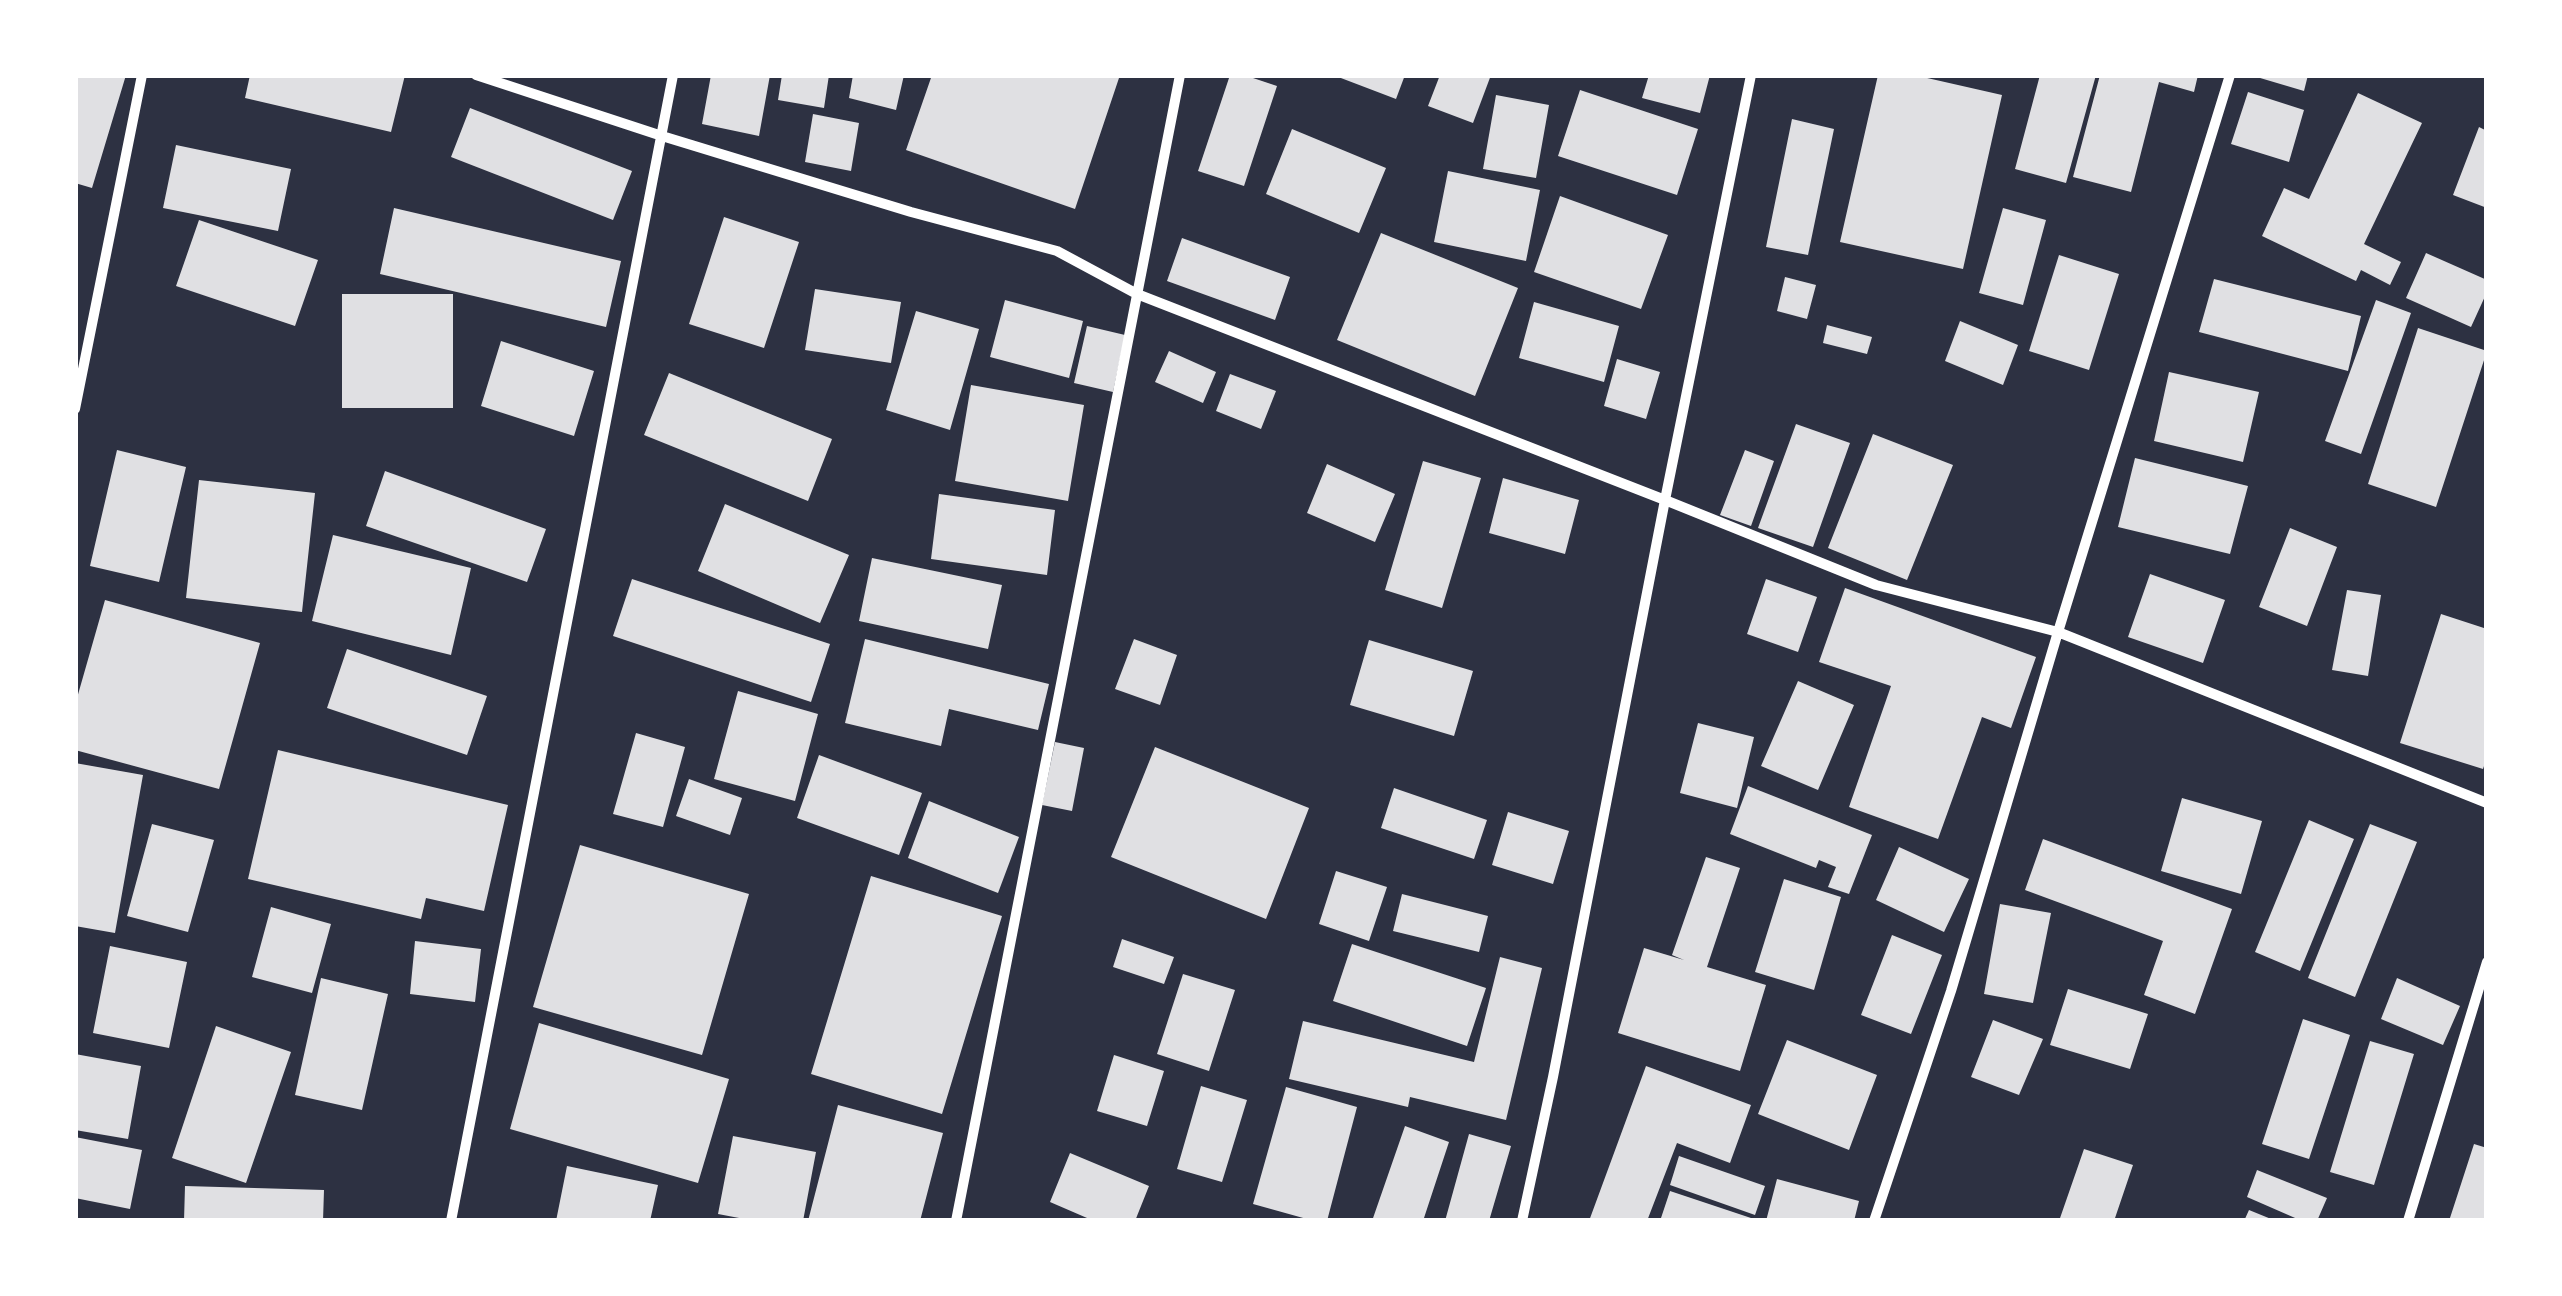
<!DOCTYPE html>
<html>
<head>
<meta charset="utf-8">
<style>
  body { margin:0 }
  #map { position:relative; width:2562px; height:1296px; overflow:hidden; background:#2d3142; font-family:Commissioner,sans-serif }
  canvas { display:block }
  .frame { position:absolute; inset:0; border:78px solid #fff; pointer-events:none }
</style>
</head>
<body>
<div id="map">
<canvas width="2562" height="1296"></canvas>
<div class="frame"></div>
</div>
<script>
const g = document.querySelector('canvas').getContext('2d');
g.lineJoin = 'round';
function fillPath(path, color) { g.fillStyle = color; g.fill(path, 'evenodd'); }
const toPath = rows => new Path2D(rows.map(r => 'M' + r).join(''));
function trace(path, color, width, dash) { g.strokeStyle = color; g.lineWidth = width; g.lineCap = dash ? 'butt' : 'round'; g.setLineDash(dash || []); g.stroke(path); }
const building = toPath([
  [75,75,126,75,92,188,75,183],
  [250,75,405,75,391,132,245,98],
  [711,75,770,75,759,136,702,124],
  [782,75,829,75,824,108,778,100],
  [853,75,904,75,896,110,849,98],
  [932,75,1120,75,1075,209,906,150],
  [1230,75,1244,75,1277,86,1244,186,1198,171],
  [1333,75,1405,75,1396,99],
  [1440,75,1491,75,1473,123,1428,106],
  [1649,75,1710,75,1700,113,1642,98],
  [1878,75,1914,75,2002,95,1963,269,1840,242],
  [2040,75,2096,75,2066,183,2015,169],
  [2100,75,2198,75,2194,92,2159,82,2131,192,2073,177],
  [2250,75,2308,75,2304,91],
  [1580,90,1698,129,1677,195,1558,156],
  [2248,92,2304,110,2289,162,2231,144],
  [2358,93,2422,123,2364,244,2401,262,2390,285,2361,270,2356,281,2262,236,2284,188,2309,199],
  [1496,95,1549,105,1536,178,1483,169],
  [470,108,632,171,613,220,451,157],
  [813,114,859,123,851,171,805,162],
  [1792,119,1834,129,1808,255,1766,247],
  [2479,127,2487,131,2487,208,2453,195],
  [1292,129,1386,168,1359,233,1266,194],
  [176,145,291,169,278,231,163,208],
  [1448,171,1540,190,1526,261,1434,242],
  [1560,196,1668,235,1641,309,1534,272],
  [394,208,621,261,606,327,380,274],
  [2003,208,2046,220,2023,305,1979,293],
  [724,217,799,242,764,348,689,324],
  [199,220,318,260,295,326,176,286],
  [1381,233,1518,288,1475,396,1337,340],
  [1182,238,1290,277,1275,320,1167,281],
  [2426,253,2487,280,2487,292,2471,327,2406,298],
  [2059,255,2119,274,2089,370,2029,351],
  [1785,277,1816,285,1807,319,1777,311],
  [2214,279,2361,316,2348,371,2199,332],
  [815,289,901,302,891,363,805,350],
  [342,294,453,294,453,408,342,408],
  [1005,300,1083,321,1069,378,990,357],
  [2376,300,2411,313,2361,454,2325,441],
  [1534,302,1619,326,1604,382,1519,358],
  [916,311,979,329,950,430,886,410],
  [1960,321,2018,345,2003,385,1945,361],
  [1827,325,1872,337,1867,354,1823,343],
  [1087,326,1125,335,1113,392,1074,383],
  [2418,328,2487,351,2436,507,2368,484],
  [501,341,594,371,574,436,481,406],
  [1169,351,1216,372,1203,403,1155,382],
  [1617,359,1660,372,1646,419,1604,406],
  [2169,372,2259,392,2243,462,2154,441],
  [669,373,832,439,808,501,644,435],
  [1230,374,1276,391,1261,429,1216,411],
  [971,385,1084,405,1068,501,955,481],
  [1796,424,1850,443,1813,547,1758,528],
  [1873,434,1953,465,1907,580,1828,548],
  [117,450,186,467,159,582,90,566],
  [1745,450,1774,461,1751,526,1720,515],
  [2135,458,2248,486,2230,554,2118,527],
  [1423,461,1481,478,1442,608,1385,590],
  [1327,464,1395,494,1375,542,1307,513],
  [385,471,546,529,527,582,366,526],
  [1503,478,1579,500,1565,554,1489,533],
  [199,480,315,493,302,612,186,598],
  [939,494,1055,510,1047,575,931,559],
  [725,504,849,555,820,623,698,571],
  [2290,528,2337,547,2307,626,2259,607],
  [333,535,471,568,451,655,312,621],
  [872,558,1002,585,988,649,859,621],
  [2150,574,2225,600,2203,663,2128,637],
  [632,579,830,644,811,702,613,636],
  [1766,579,1817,597,1798,652,1747,634],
  [1845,588,2036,657,2011,728,1982,717,1938,839,1849,807,1891,686,1819,662],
  [2347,590,2381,595,2368,676,2332,670],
  [105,600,260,643,219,789,75,750,75,705],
  [2441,614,2487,629,2487,757,2483,769,2400,743],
  [865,639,1049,684,1038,730,949,709,941,746,845,723],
  [1134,639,1177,655,1160,705,1115,689],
  [1369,640,1473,671,1454,736,1350,705],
  [347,649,487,696,467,755,327,708],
  [1798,681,1854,705,1818,790,1761,766],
  [738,691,818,714,795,801,714,779],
  [1698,723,1754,737,1737,808,1680,793],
  [636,733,685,747,663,827,613,814],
  [1055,742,1084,748,1072,811,1042,805],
  [1155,747,1309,808,1266,919,1111,857],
  [278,750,508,805,484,911,426,898,421,919,248,879],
  [819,755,922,793,899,855,797,818],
  [75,763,143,775,115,933,75,926],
  [689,779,742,798,730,835,676,816],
  [1748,786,1872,835,1849,894,1828,887,1836,867,1819,860,1816,868,1730,834],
  [1394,788,1487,820,1474,859,1381,828],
  [2182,798,2262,821,2241,894,2161,871],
  [929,801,1019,837,998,893,908,858],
  [1508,812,1569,831,1553,884,1492,865],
  [2309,820,2354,839,2300,971,2255,952],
  [152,824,214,840,188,932,127,916],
  [2370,824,2417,842,2355,997,2308,978],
  [2043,839,2232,909,2195,1014,2144,995,2163,941,2025,890],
  [580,845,749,894,702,1055,533,1007],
  [1899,847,1969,879,1944,932,1876,900],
  [1706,857,1740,868,1707,967,1766,985,1740,1071,1618,1033,1644,948,1684,960,1672,955],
  [1336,871,1387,887,1369,941,1319,924],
  [871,876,1002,916,942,1114,811,1074],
  [1784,879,1841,897,1814,990,1755,972],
  [1402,894,1488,916,1479,952,1393,931],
  [2000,904,2051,913,2033,1003,1984,994],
  [271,907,331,924,312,993,252,977],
  [1892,935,1942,955,1911,1034,1861,1015],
  [1122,939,1174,957,1164,984,1113,967],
  [415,941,481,949,475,1002,410,994],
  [1352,944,1486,988,1467,1046,1333,1001],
  [110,946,187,962,169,1048,93,1033],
  [1500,957,1542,968,1506,1120,1410,1097,1408,1107,1289,1079,1303,1021,1474,1062],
  [1183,974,1235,990,1209,1071,1157,1054],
  [321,978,388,994,362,1110,295,1095],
  [2397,978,2460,1006,2443,1045,2381,1019],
  [2068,989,2148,1014,2130,1069,2050,1045],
  [2303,1019,2350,1035,2309,1159,2262,1144],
  [1993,1020,2043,1039,2019,1095,1971,1077],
  [539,1023,729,1079,698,1183,510,1129],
  [216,1026,291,1052,246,1183,172,1158],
  [1787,1040,1877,1075,1849,1150,1758,1114],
  [2370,1041,2414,1054,2374,1185,2330,1172],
  [75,1054,141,1066,128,1139,75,1130],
  [1114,1055,1164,1071,1147,1126,1097,1111],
  [1646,1066,1751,1105,1730,1163,1677,1143,1647,1221,1589,1221],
  [1201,1086,1247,1100,1222,1182,1177,1169],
  [1286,1087,1357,1107,1327,1221,1314,1221,1253,1204],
  [838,1105,943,1133,920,1221,808,1221],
  [1405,1126,1449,1142,1423,1221,1372,1221],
  [1469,1134,1511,1146,1489,1221,1445,1221],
  [733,1136,816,1152,803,1221,755,1221,718,1214],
  [75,1137,142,1150,130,1209,75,1198],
  [2474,1144,2487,1148,2487,1221,2449,1221],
  [2084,1149,2133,1165,2114,1221,2059,1221],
  [1070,1153,1149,1186,1135,1221,1094,1221,1050,1202],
  [1679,1156,1765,1186,1755,1215,1670,1185],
  [567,1166,658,1185,650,1221,556,1221],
  [2257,1170,2327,1198,2317,1221,2302,1221,2247,1197],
  [1777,1179,1859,1201,1854,1221,1766,1221],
  [185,1186,324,1190,323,1221,184,1221],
  [1670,1191,1757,1220,1757,1221,1660,1221],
  [2249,1210,2276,1221,2244,1221]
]);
const minor = toPath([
  [476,75,662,136,911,212,1057,251,1137,294,1665,500,1876,585,2058,632,2487,803],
  [75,409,142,75],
  [451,1221,673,75],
  [956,1221,1180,75],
  [1522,1221,1553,1077,1665,500,1751,75],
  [1874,1221,1951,991,2058,632,2230,75],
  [2408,1221,2487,962]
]);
fillPath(building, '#e0e0e3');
trace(minor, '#fff', 10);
</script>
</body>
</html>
